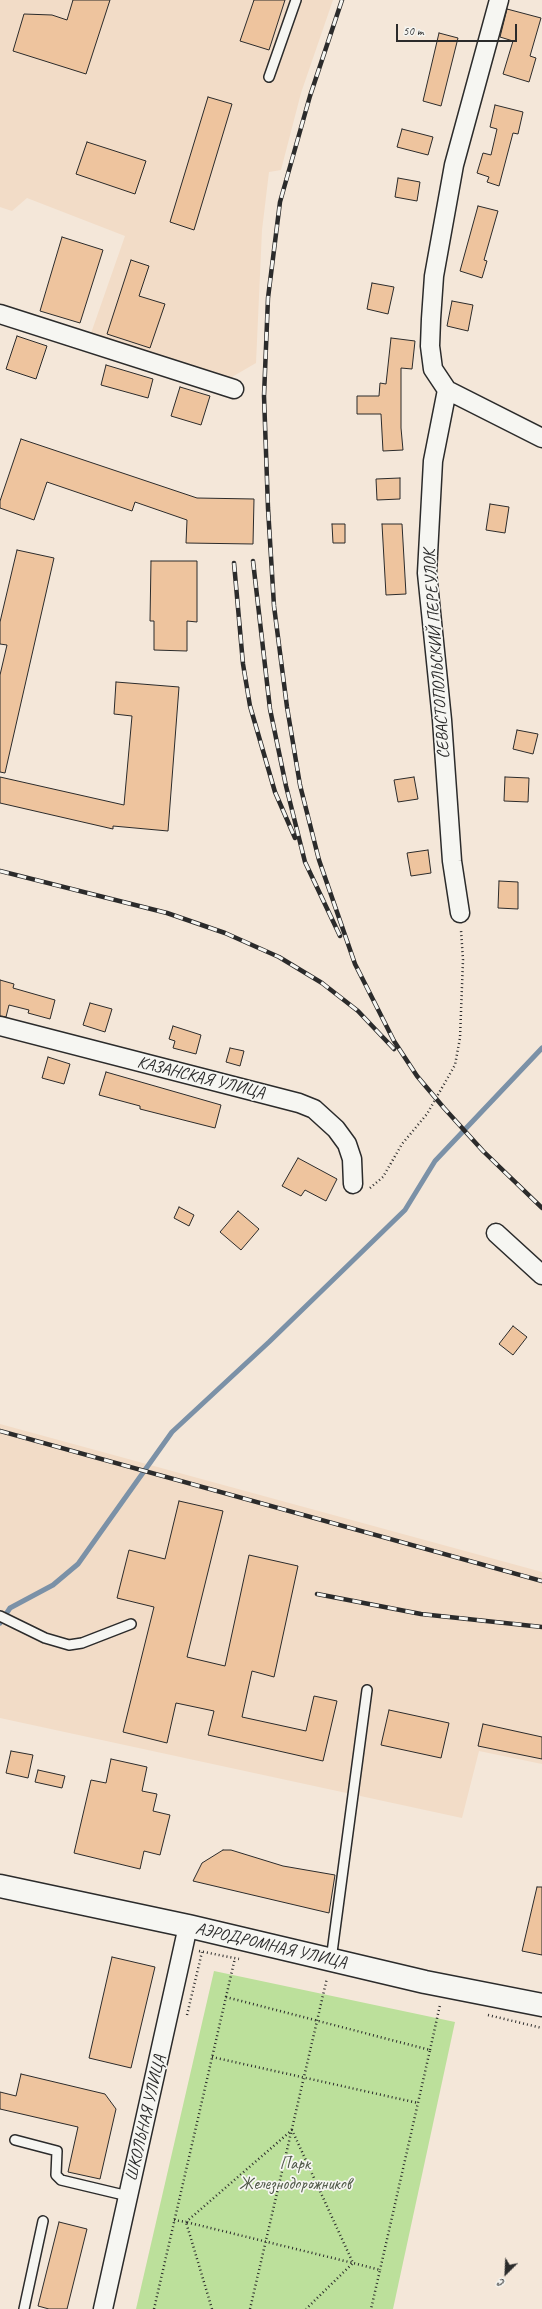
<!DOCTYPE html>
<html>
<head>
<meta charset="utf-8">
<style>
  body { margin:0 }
  #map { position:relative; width:542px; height:2309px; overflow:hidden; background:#f4e7d9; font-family:Caveat,sans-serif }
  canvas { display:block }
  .north { position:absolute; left:486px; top:2253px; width:40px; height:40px; -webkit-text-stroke:3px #f6f6f2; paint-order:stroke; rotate:204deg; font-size:11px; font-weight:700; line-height:16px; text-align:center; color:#2b2b2b }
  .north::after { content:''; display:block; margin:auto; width:14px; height:18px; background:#2b2b2b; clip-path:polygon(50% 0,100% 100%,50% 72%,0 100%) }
  .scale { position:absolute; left:396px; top:24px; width:121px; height:18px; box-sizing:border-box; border:2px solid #2b2b2b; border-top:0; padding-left:5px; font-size:12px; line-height:14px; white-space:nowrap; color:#2b2b2b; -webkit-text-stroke:3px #f6f6f2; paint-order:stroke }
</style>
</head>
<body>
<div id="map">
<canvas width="542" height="2309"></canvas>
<div class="north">С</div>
<div class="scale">50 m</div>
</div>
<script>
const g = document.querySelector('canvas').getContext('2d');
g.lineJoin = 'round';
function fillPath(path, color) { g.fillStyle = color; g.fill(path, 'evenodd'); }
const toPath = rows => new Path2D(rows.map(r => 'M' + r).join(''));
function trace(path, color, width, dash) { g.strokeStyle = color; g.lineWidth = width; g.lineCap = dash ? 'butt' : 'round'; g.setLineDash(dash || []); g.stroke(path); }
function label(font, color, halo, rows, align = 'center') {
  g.font = font + ' Caveat,sans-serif'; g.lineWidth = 3.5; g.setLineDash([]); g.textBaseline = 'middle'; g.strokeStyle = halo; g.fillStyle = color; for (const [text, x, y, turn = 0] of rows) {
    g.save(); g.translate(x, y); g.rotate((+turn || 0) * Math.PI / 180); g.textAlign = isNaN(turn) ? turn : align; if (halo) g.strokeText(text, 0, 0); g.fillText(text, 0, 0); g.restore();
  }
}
const built = toPath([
  [0,0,333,0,301,93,281,170,269,172,262,230,256,363,225,381,89,339,125,236,27,198,12,211,0,207],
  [0,1424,542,1572,542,1764,479,1751,462,1818,0,1718]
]);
const green = toPath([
  [214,1971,455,2022,393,2309,136,2309]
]);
const stream = toPath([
  [0,1623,10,1608,53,1585,78,1564,172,1432,269,1342,405,1210,435,1161,542,1048]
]);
const building = toPath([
  [73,0,110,0,86,74,13,51,24,14,52,15,67,20,73,0],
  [254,0,285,0,269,50,240,41,254,0],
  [507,9,541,18,530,56,536,58,529,82,503,74,513,41,500,37,507,9],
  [439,33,458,38,441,106,423,101,439,33],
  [208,97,232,104,194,230,170,222,208,97],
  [495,105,523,112,518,134,513,133,499,186,487,182,489,177,477,173,483,153,491,155,497,129,490,127,495,105],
  [402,129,433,137,428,155,397,147,402,129],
  [87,142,146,161,135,194,76,174,87,142],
  [398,178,420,182,417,201,395,197,398,178],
  [478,206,498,211,484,260,487,261,482,278,460,271,478,206],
  [62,237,103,250,80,323,40,311,62,237],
  [131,260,149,266,139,296,165,304,150,348,107,334,131,260],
  [372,283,394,287,388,314,367,309,372,283],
  [452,301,473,305,468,331,447,326,452,301],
  [17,336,47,346,36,379,6,369,17,336],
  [391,338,415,341,412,369,401,368,401,428,403,450,383,451,381,414,357,414,357,396,379,396,380,383,386,384,391,338],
  [106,365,153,379,148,398,101,385,106,365],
  [180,387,210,396,201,425,171,416,180,387],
  [21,439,197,498,254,499,253,544,186,543,187,520,135,502,132,511,47,482,34,520,0,508,0,501,21,439],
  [400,478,400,499,377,500,376,479,400,478],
  [490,504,509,507,505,533,486,530,490,504],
  [332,524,345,524,345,543,333,543,332,524],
  [382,524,402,524,406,594,386,595,382,524],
  [17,550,54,558,5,773,0,772,0,675,7,645,0,644,0,622,17,550],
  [151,561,197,561,197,622,187,621,187,651,154,650,154,621,150,621,151,561],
  [116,682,179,687,168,831,113,826,113,829,0,803,0,777,124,805,132,716,114,714,116,682],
  [517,730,538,734,533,754,513,749,517,730],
  [414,777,418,799,398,802,394,780,414,777],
  [505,777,529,778,528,802,504,801,505,777],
  [428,850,431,873,411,876,407,853,428,850],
  [499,881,518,882,518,909,498,908,499,881],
  [0,980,14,984,13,988,55,1000,50,1019,28,1013,29,1010,9,1005,6,1017,0,1016,0,980],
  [90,1003,112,1009,105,1032,83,1025,90,1003],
  [173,1026,201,1035,196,1054,173,1048,175,1041,169,1039,173,1026],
  [230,1048,244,1051,240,1066,226,1062,230,1048],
  [48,1057,70,1064,64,1084,42,1078,48,1057],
  [106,1072,221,1105,215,1128,140,1109,140,1106,99,1095,106,1072],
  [298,1158,337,1179,326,1201,305,1190,301,1196,282,1186,298,1158],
  [179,1207,194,1215,189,1226,174,1218,179,1207],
  [238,1211,259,1229,241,1250,220,1232,238,1211],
  [513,1326,527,1337,513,1355,499,1344,513,1326],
  [179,1501,223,1511,187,1657,225,1666,249,1555,298,1566,274,1677,252,1671,242,1717,306,1731,314,1696,337,1701,323,1761,208,1735,214,1711,176,1703,167,1743,123,1732,154,1607,117,1598,129,1550,165,1559,179,1501],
  [389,1710,449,1723,441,1758,381,1745,389,1710],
  [483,1724,542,1737,542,1759,478,1746,483,1724],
  [11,1751,33,1755,28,1778,6,1773,11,1751],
  [111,1759,147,1767,142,1791,157,1794,153,1811,170,1815,160,1855,144,1851,140,1869,74,1853,91,1780,106,1783,111,1759],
  [38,1770,65,1776,62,1788,35,1782,38,1770],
  [223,1850,231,1850,283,1866,335,1875,329,1913,193,1881,202,1863,223,1850],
  [537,1887,542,1887,542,1955,522,1951,537,1887],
  [112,1957,155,1967,131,2068,89,2058,112,1957],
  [21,2074,105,2094,116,2109,100,2179,68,2172,78,2127,0,2109,0,2092,16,2096,21,2074],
  [59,2222,87,2229,67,2309,49,2309,38,2306,59,2222]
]);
const path = toPath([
  [370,1188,383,1177,402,1144,427,1114,455,1065,460,1038,463,960,461,930],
  [199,1951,239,1959],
  [226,1997,235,1958],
  [187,2015,202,1952],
  [488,2015,542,2028],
  [430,2050,440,2005],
  [212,2057,418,2103],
  [174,2220,186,2222,292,2130,353,2263,380,2270,371,2309],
  [154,2309,226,1997,430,2050,380,2270],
  [212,2309,186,2222,353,2263,306,2309],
  [250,2309,327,1978]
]);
const service = toPath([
  [269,77,296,0],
  [0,1616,45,1638,69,1645,82,1643,131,1624],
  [331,1960,367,1690],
  [15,2140,57,2151,56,2175,61,2180,128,2196],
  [24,2309,43,2221]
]);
const minor = toPath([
  [0,314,234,389],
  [447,390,542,438],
  [460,913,452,861,442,720,427,573,433,461,447,390,433,369,430,346,431,319,434,276,454,165,499,0],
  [0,1026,299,1103,314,1109,336,1129,347,1144,352,1159,353,1184],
  [496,1233,542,1275],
  [103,2309,188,1926]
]);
const tertiary = toPath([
  [0,1886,188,1926,425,1982,542,2005]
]);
const rail = toPath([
  [342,0,310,96,280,202,268,298,264,396,268,508,274,606,287,707,300,785,319,860,355,964,394,1041,417,1076,444,1108,483,1151,542,1208],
  [253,561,270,709,286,786,305,862,340,936],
  [234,563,243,664,250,706,275,792,295,838],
  [0,871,167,913,225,933,279,957,322,983,358,1011,394,1049],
  [0,1431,542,1581],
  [317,1594,421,1614,542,1627]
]);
const streetNames = [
  ["СЕВАСТОПОЛЬСКИЙ ПЕРЕУЛОК",437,654,-94],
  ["КАЗАНСКАЯ УЛИЦА",201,1078,14],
  ["АЭРОДРОМНАЯ УЛИЦА",271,1946,13],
  ["ШКОЛЬНАЯ УЛИЦА",146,2118,-77]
];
const parkNames = [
  ["Парк",295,2165],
  ["Железнодорожников",295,2185]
];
fillPath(built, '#f2dcc7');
fillPath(green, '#bce09b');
trace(stream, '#7b91a7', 5);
fillPath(building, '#eec49e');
trace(building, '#2b2b2b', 1);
trace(service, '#2b2b2b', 12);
trace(minor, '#2b2b2b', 21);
trace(tertiary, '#2b2b2b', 25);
trace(path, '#2b2b2b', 2.5, [1, 3]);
trace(service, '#f6f6f2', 9);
trace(minor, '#f6f6f2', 18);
trace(tertiary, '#f6f6f2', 22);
trace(rail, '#2b2b2b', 4.5);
trace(rail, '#f6f6f2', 3, [9]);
label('17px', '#2b2b2b', '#f6f6f2', streetNames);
label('17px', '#4f5847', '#f6f6f2', parkNames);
</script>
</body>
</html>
